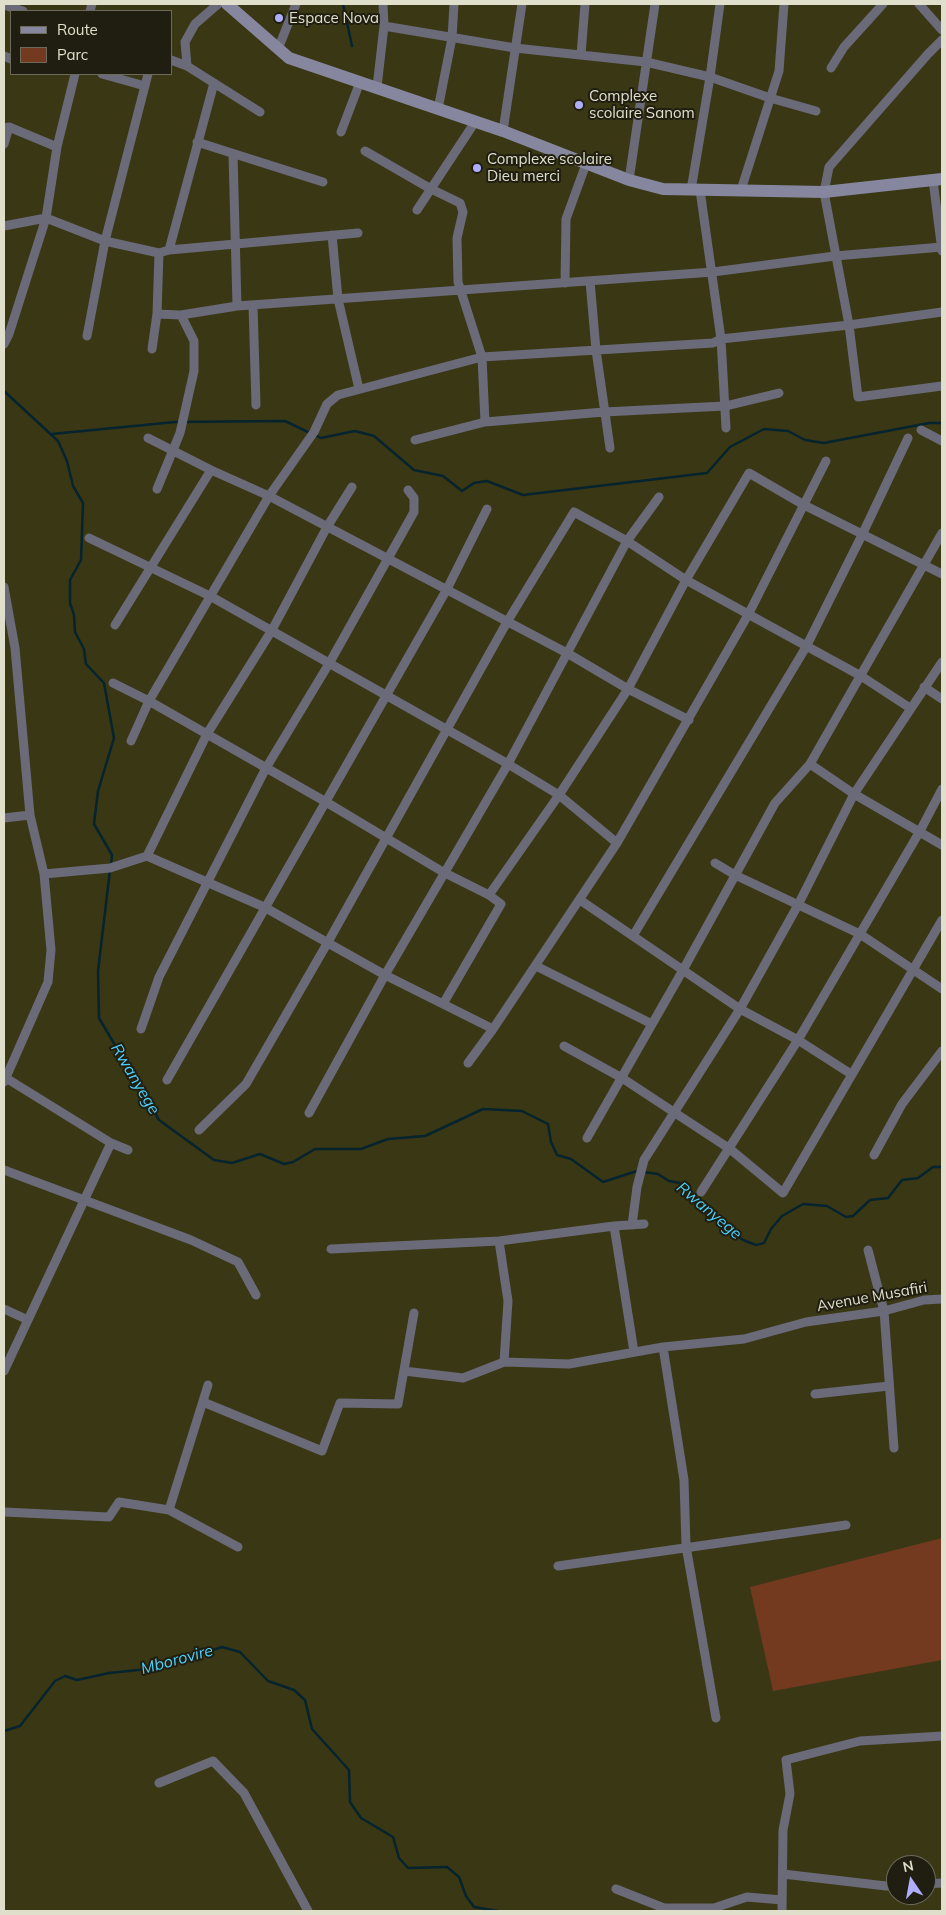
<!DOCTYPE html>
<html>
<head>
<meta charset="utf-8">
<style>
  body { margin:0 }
  #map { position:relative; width:946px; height:1915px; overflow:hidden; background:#3a3715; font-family:Mulish,sans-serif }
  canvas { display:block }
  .frame { position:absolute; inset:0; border:5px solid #e0dfcb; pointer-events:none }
  .legend { position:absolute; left:10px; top:10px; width:162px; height:65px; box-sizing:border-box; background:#1f1e10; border:1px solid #6c6b5b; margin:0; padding:6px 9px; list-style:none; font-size:15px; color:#e0dfcb }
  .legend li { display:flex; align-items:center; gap:10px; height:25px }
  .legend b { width:25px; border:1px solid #6c6b5b }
  .north { position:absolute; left:886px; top:1855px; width:50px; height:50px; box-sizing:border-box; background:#1f1e10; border:1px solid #6c6b5b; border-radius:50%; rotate:348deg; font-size:14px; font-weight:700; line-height:20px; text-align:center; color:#e0dfcb }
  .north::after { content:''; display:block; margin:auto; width:18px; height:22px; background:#afaefa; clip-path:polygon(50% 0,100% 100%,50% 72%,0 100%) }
</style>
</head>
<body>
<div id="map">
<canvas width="946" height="1915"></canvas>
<div class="frame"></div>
<ul class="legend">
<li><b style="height:6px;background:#86879f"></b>Route</li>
<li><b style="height:14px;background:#733a20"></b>Parc</li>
</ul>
<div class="north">N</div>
</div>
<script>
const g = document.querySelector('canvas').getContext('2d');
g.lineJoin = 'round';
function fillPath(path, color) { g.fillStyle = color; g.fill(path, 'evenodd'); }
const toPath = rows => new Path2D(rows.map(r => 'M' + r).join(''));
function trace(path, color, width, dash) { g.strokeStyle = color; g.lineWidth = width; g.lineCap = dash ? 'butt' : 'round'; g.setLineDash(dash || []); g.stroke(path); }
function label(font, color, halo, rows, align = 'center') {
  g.font = font + ' Mulish,sans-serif'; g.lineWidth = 4; g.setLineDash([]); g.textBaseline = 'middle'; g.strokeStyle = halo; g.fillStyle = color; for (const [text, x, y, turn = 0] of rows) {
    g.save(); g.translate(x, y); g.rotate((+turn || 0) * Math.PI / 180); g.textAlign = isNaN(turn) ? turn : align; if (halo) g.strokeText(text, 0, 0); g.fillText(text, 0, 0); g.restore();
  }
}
const green = toPath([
  [942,1538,942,1660,773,1691,750,1587]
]);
const stream = toPath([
  [343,4,352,46],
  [4,391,58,441,67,461,73,486,83,503,81,560,70,580,70,603,74,615,75,632,84,649,86,664,104,683,114,738,98,791,94,824,112,855,111,865],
  [52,434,175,422,285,421,310,433],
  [315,435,321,438,355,431,374,436,414,470,443,476,462,491,474,483,487,481,523,495,707,473,730,447,764,429,788,431,805,440,824,443,929,423,942,423],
  [110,870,98,971,99,1018,159,1120,214,1160,232,1163,260,1154,284,1164,293,1162,315,1149,361,1149,388,1139,425,1136,483,1109,522,1111,548,1124,551,1142,557,1155,571,1159,603,1182,637,1171,658,1174,669,1181,680,1183,699,1204,743,1240,756,1245,764,1243,771,1229,782,1216,803,1204,827,1206,846,1217,853,1216,870,1200,888,1198,902,1180,918,1178,933,1167,942,1167],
  [4,1731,20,1726,55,1681,65,1676,77,1680,109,1673,158,1668,222,1647,240,1652,268,1681,294,1690,305,1700,312,1729,349,1770,350,1802,361,1818,393,1837,399,1858,408,1868,447,1867,459,1877,466,1896,474,1907,498,1911]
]);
const street = toPath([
  [919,4,942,30],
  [7,6,23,11],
  [90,11,92,4],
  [384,26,515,48,646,62,710,77,770,98,816,111],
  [942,40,928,54,829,167,824,192,849,325,858,397,942,386],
  [278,49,296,4],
  [581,55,585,4],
  [4,56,11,59],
  [171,60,187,66,260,112],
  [187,66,185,42,195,24,218,4],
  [831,68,844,47,883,4],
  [102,74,145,86],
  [377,87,384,26,383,4],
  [438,109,452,38,454,4],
  [4,128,9,127,57,147],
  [503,131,522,4],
  [341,132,360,82],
  [197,142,323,182],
  [4,144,9,127],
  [365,151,431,189,460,203,463,212,457,238,458,282,482,357,485,422],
  [233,154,237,306],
  [629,180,655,4],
  [933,180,942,251],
  [691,190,710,77,720,4],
  [700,190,721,339,726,428],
  [741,190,779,71,784,4],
  [417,210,475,122],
  [4,226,46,218,105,241,159,253,169,250,358,233],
  [332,235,338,299,359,389],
  [169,250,214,83],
  [590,281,596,350,610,448],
  [565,283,566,219,586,164],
  [253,305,256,405],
  [157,314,181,315,237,306,713,272,835,256,942,247],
  [87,336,105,241,148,74],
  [4,344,9,334,46,218,57,147,75,74],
  [152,349,157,314,159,253],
  [921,430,942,441],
  [148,438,211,470,269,496,567,653,628,689,689,720],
  [415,440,485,422,604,412,725,406,779,393],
  [157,489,180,433,194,371,194,341,181,315],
  [89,538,210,596,508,764,559,795,617,843],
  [4,587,15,648,30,815,44,874,51,950,48,982,4,1082],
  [115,625,211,470],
  [113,683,149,701,326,802,443,872,489,895,501,904,443,1004],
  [924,687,942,699],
  [131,741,149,701,269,496,314,432,327,404,338,395,482,357,713,343,721,339,849,325,942,312],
  [810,764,854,794,942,845],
  [4,818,30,815],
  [147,856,207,734,272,630,327,527,352,487],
  [715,863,735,875,860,934,942,989],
  [44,874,110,868,147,856,264,907,385,975,493,1029],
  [489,895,559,795,628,689,686,580,749,473,804,505,942,574],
  [580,900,740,1009,798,1040,851,1074],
  [633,936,806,647,862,535,908,438],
  [536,966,652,1024],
  [141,1029,159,977,266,768,330,662,414,512,414,498,408,490],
  [564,1046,622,1078,730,1149,783,1193,942,920],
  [468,1063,493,1029,617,843,748,615,826,461],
  [6,1078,111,1143,128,1150],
  [167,1080,447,589,487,509],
  [309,1113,385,975,508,764,627,541,659,497],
  [199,1130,246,1084,328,942,507,622,574,512,627,541,686,580,861,676,910,708],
  [587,1138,683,970,775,803,810,764,942,533],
  [874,1155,902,1104,942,1051],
  [4,1170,191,1240,238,1262,256,1295],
  [701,1192,798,1040,920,831,942,789],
  [632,1225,637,1187,644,1160,740,1009,798,905,854,794,942,662],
  [614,1226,634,1352],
  [499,1241,508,1301,504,1362],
  [331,1249,499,1241,614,1226,644,1224],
  [868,1250,884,1311,894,1448],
  [4,1309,28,1320],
  [663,1347,684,1480,686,1546,716,1718],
  [4,1371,111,1143],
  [404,1371,463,1378,504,1362,569,1364,663,1347,744,1339,806,1322,884,1311,924,1300,942,1299],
  [815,1394,889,1386],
  [203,1402,322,1451,340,1403,398,1404,414,1313],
  [169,1510,208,1385],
  [4,1512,109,1517,119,1502,169,1510,238,1547],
  [558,1566,846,1525],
  [159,1783,213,1761,244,1793,308,1911],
  [783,1874,886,1886,896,1885],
  [926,1884,942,1883],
  [616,1889,664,1908,714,1908,747,1897,782,1900],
  [782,1911,783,1830,790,1794,786,1760,860,1741,942,1736]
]);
const secondary = toPath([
  [227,4,289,58,503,131,629,180,663,189,824,192,942,179]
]);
const markers = [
  [279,18,5,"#afaefa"],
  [579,105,5,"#afaefa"],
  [477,168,5,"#afaefa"]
];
const poiNames = [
  ["Espace Nova",289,18],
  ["Complexe",589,96],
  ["scolaire Sanom",589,113],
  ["Complexe scolaire",487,159],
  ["Dieu merci",487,176]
];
const streetNames = [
  ["Avenue Musafiri",872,1297,-10]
];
const waterNames = [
  ["Rwanyege",135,1079,59],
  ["Rwanyege",709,1211,40],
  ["Mborovire",177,1660,-15]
];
fillPath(green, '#733a20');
trace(stream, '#06242e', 2.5);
trace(street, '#6a6a79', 9);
trace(secondary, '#86879f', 12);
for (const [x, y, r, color] of markers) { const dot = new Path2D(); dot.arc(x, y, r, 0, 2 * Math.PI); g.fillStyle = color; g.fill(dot); trace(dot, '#1f1e10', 2); }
label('15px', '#e0dfcb', '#1f1e10', poiNames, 'left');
label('15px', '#e0dfcb', '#1f1e10', streetNames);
label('italic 16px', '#4ed0fc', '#1f1e10', waterNames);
</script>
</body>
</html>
